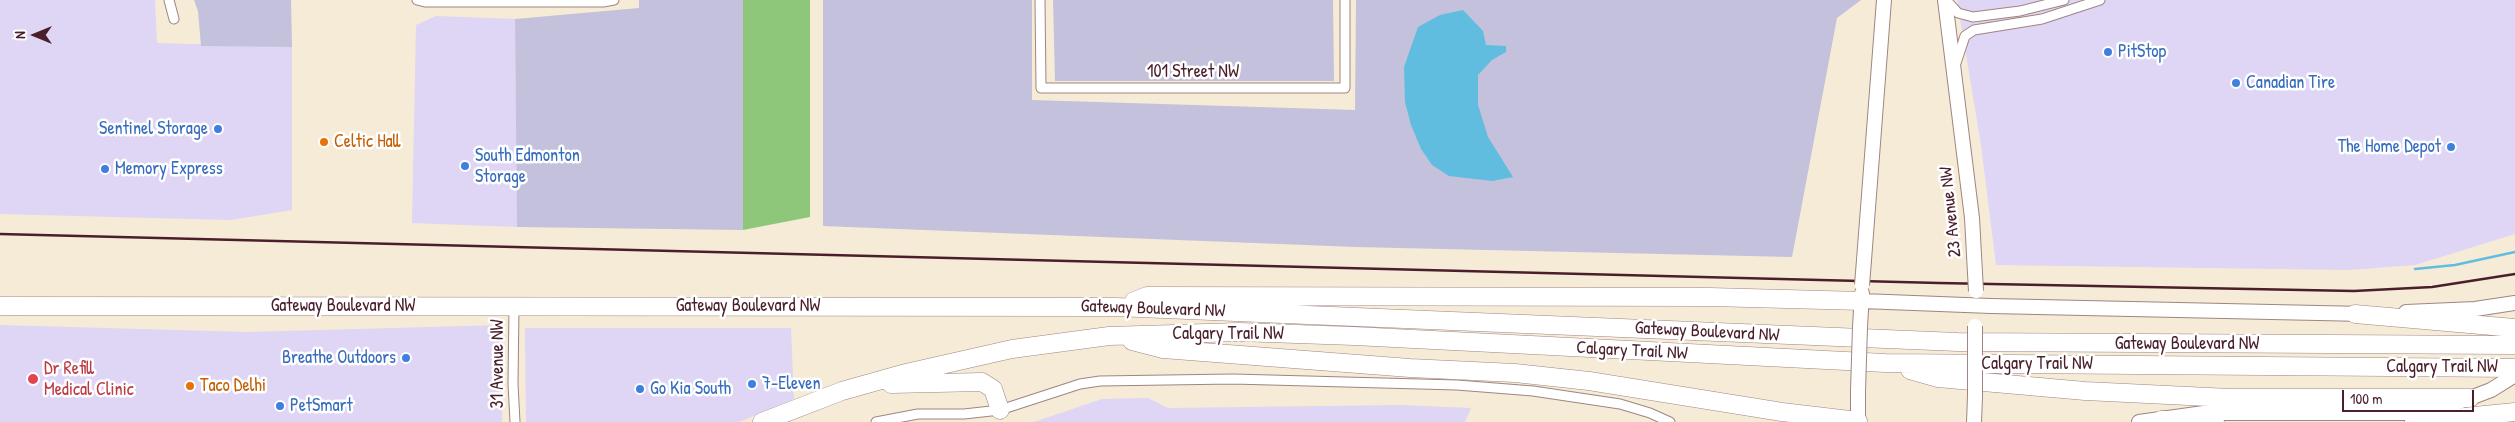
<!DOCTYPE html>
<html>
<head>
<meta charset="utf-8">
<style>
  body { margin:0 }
  #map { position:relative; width:2515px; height:422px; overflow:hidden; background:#f5ebd7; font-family:"Patrick Hand",sans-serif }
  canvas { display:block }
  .north { position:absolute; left:10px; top:10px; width:50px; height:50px; -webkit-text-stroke:4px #fff; paint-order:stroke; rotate:270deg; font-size:14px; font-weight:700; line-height:20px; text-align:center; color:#4a1f2b }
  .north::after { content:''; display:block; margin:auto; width:18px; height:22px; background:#4a1f2b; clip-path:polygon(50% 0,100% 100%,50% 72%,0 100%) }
  .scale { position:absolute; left:2342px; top:390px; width:132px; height:22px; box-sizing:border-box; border:2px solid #4a1f2b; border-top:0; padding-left:6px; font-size:15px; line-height:18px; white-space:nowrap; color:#4a1f2b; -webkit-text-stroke:4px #fff; paint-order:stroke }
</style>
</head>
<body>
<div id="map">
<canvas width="2515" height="422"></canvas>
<div class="north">N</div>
<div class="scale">100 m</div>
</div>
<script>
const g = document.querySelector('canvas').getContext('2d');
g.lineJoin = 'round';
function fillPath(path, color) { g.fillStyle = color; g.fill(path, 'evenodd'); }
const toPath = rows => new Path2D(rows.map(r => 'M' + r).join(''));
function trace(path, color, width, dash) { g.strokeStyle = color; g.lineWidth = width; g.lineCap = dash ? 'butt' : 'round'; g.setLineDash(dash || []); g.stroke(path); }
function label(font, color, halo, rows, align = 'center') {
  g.font = font + ' "Patrick Hand",sans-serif'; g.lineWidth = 5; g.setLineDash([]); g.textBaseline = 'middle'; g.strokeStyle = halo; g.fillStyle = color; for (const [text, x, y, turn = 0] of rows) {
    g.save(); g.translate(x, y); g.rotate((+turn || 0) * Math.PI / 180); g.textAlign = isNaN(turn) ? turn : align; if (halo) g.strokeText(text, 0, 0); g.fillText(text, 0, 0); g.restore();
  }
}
const built = toPath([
  [0,0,155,0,157,43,292,47,292,210,231,220,0,214],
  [1957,0,2515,0,2515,234,2415,265,2349,270,1996,265,1981,145],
  [436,16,515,19,517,227,412,223,416,25],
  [0,325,247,332,503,325,502,422,0,422],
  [525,328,791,328,794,399,739,422,526,422],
  [1148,398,1168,408,1400,405,1471,408,1465,422,1034,422,1102,399]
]);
const industrial = toPath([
  [194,0,291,0,292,47,201,46,198,11],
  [639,0,743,0,743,230,517,227,515,19,639,8],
  [823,0,1032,0,1032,100,1355,110,1356,0,1861,0,1837,18,1792,257,1356,247,823,226],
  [1053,0,1333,0,1334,81,1055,81]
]);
const green = toPath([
  [743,0,810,0,810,217,743,230]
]);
const water = toPath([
  [1463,10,1483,31,1486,45,1506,46,1506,52,1492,60,1478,75,1478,105,1488,137,1513,177,1492,181,1449,176,1432,165,1421,149,1411,125,1405,102,1404,67,1418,27,1440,15]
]);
const stream = toPath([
  [2415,269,2455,265,2515,252]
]);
const street = toPath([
  [169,0,174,19],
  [417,0,425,2,603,2,614,0],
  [1040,0,1041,88,1345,88,1345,0],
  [1947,1,1958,13,1973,17,2020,11,2064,0],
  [1956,63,1965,36,1974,30,2042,19,2100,0],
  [514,306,513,384,515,422],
  [876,422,918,414,964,414,1000,410,1080,384,1100,381,1233,379,1457,385,1533,391,1620,404,1650,413,1670,422]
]);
const secondary = toPath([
  [1945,0,1972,218,1974,255],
  [1864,260,1884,0],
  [1862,301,1991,306,2365,314],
  [2406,312,2475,309,2515,303],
  [1860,327,1862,293],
  [1858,422,1858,391],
  [1974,422,1975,396],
  [2139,422,2204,413,2411,413,2443,407,2470,398,2491,390,2515,375]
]);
const highway = toPath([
  [1134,301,1147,296,1710,297,1862,301],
  [0,306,1115,307,1958,342,2515,345],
  [2355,314,2515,328],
  [1132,341,1163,349,1410,368,1515,373,1589,381,1782,412,1858,421],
  [1910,370,1938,378,2085,391,2230,398,2470,398],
  [891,384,982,382,993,389,1000,410],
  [2161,420,2215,422],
  [762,422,842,391,906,373,1012,349,1109,336,1239,332,1354,336,1885,363,2515,368],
  [2414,422,2515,412]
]);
const rail = toPath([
  [0,234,1939,283,2354,291,2432,287,2515,274]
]);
const secondaryBridge = toPath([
  [1974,255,1976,291],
  [1862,285,1864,260],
  [1858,391,1860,327],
  [1975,396,1975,326]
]);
const markers = [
  [2108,52,5,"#3f7fe0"],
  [2236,83,5,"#3f7fe0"],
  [218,129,5,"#3f7fe0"],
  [324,142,5,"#e8710a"],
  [2451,147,5,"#3f7fe0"],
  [465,166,5,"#3f7fe0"],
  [105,169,5,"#3f7fe0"],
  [406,358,5,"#3f7fe0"],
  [33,379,6,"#e0444e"],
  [752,384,5,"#3f7fe0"],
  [190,386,5,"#e8710a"],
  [640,389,5,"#3f7fe0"],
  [280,406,5,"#3f7fe0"]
];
const shopNames = [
  ["PitStop",2118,52],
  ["Canadian Tire",2246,83],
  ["Sentinel Storage",208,129,"right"],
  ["The Home Depot",2441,147,"right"],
  ["South Edmonton",475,156],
  ["Storage",475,177],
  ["Memory Express",115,169],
  ["Breathe Outdoors",396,358,"right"],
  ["7-Eleven",762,384],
  ["Go Kia South",650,389],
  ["PetSmart",290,406]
];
const streetNames = [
  ["101 Street NW",1193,72],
  ["23 Avenue NW",1951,212,-96],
  ["Gateway Boulevard NW",343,306],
  ["Gateway Boulevard NW",748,306],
  ["Gateway Boulevard NW",1153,309,2],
  ["Gateway Boulevard NW",1707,332,3],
  ["Calgary Trail NW",1228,334],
  ["Gateway Boulevard NW",2187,344],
  ["Calgary Trail NW",1632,351,3],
  ["31 Avenue NW",498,364,-90],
  ["Calgary Trail NW",2037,364],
  ["Calgary Trail NW",2442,367]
];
const foodNames = [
  ["Celtic Hall",334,142],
  ["Taco Delhi",200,386]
];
const healthNames = [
  ["Dr Refill",44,369],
  ["Medical Clinic",44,390]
];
fillPath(built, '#dfd5f5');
fillPath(industrial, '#c3c1db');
fillPath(green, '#8fc77a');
fillPath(water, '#61bddf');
trace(stream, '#61bddf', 2.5);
trace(street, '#a08581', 11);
trace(secondary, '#a08581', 16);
trace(highway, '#a08581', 19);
trace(street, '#fff', 9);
trace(secondary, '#fff', 14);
trace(highway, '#fff', 18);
trace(rail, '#4a1f2b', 2.5);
trace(secondaryBridge, '#a08581', 16, []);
trace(secondaryBridge, '#fff', 14);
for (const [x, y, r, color] of markers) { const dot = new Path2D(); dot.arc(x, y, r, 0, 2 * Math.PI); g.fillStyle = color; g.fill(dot); trace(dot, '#fff', 2); }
label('18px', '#366cbe', '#fff', shopNames, 'left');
label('18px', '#4a1f2b', '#fff', streetNames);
label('18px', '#c56008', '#fff', foodNames, 'left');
label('18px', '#be3a42', '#fff', healthNames, 'left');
</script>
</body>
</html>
